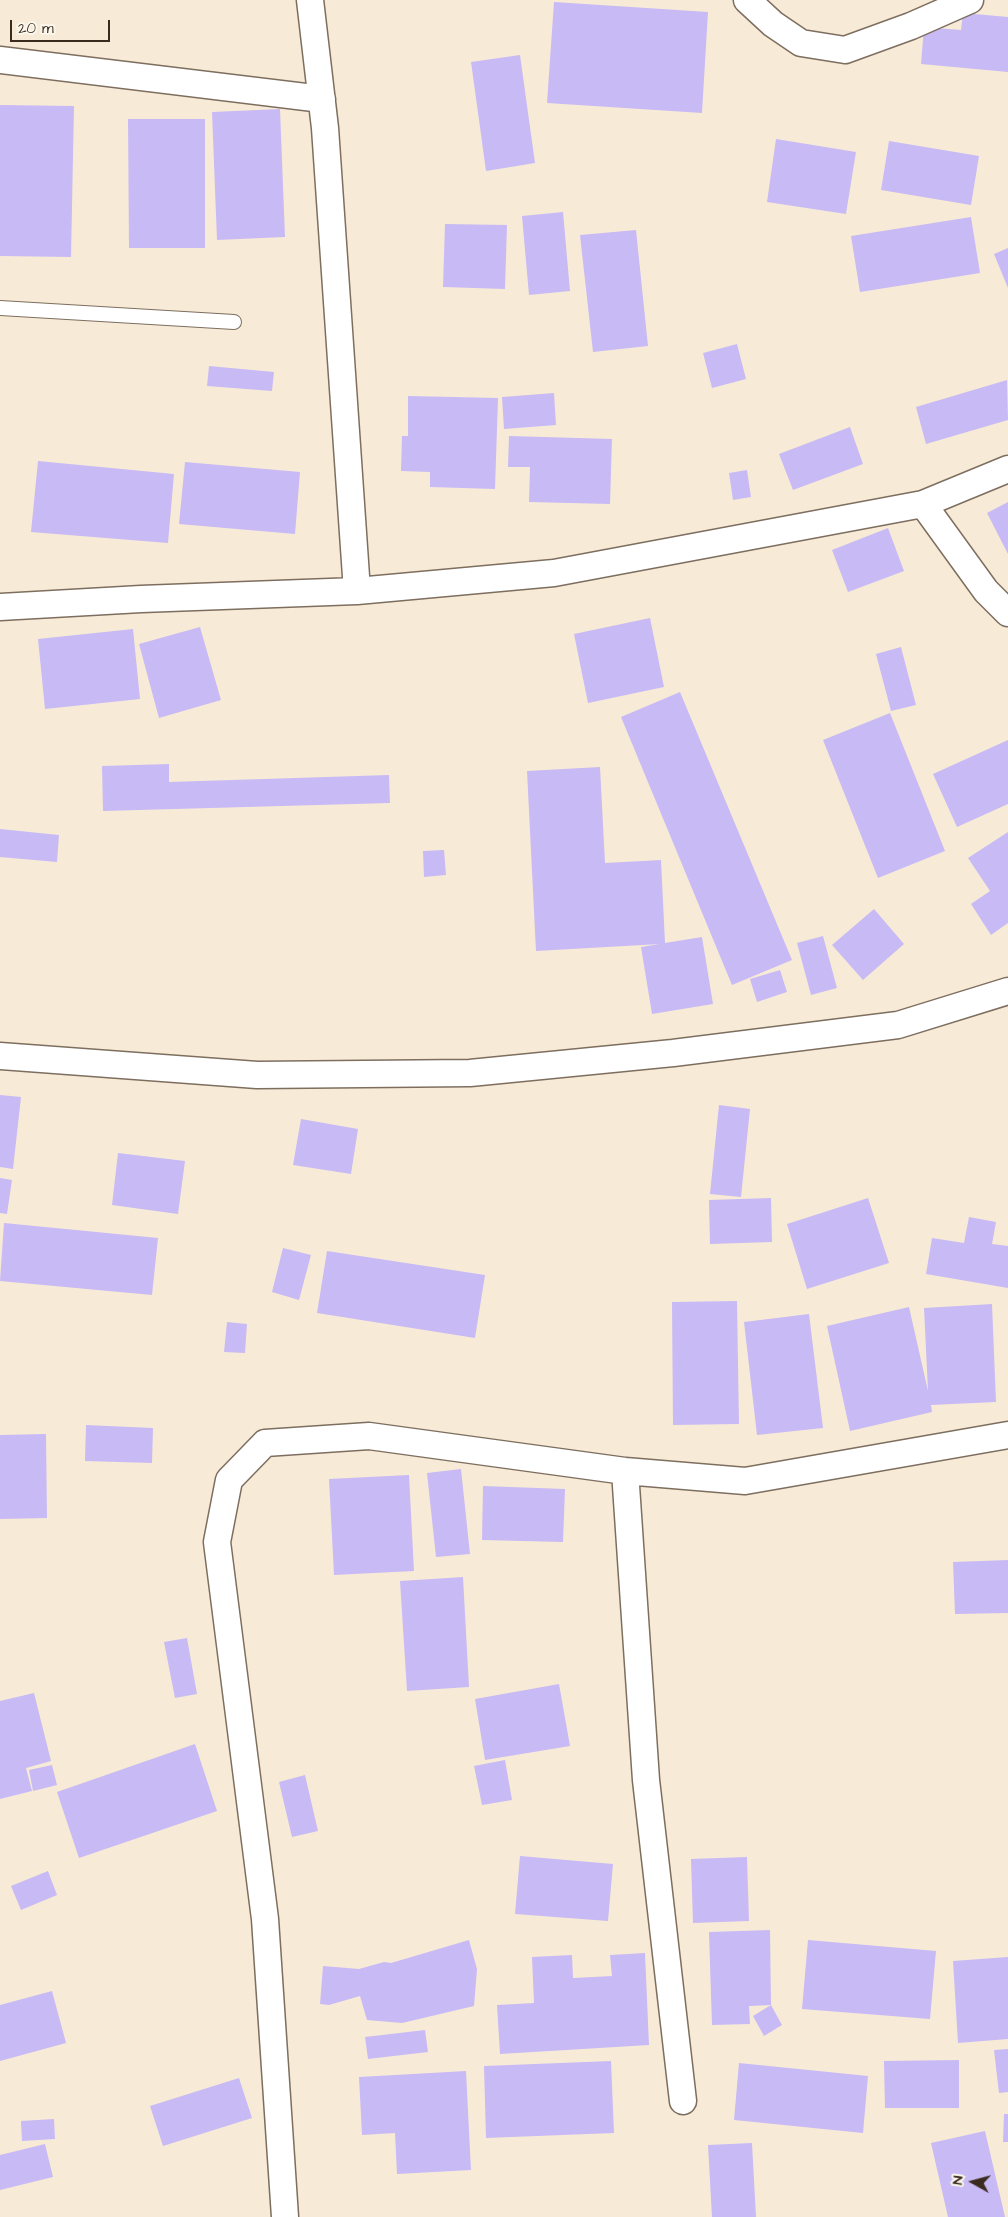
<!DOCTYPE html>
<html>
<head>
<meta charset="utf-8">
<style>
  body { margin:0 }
  #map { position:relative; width:1008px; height:2217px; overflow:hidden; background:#f7ebd7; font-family:"Architects Daughter",sans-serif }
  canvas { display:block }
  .north { position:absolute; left:948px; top:2157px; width:50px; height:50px; -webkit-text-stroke:4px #fbf7ec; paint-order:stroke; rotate:277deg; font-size:14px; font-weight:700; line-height:20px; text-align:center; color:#3b2a1e }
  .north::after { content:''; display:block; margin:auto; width:18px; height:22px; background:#3b2a1e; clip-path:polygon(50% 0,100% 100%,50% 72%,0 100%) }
  .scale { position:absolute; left:10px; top:20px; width:100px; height:22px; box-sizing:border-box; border:2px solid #3b2a1e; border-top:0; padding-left:6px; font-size:15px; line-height:18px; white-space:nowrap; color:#3b2a1e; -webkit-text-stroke:4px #fbf7ec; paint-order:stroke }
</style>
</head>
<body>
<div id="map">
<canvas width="1008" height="2217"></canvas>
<div class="north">N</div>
<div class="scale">20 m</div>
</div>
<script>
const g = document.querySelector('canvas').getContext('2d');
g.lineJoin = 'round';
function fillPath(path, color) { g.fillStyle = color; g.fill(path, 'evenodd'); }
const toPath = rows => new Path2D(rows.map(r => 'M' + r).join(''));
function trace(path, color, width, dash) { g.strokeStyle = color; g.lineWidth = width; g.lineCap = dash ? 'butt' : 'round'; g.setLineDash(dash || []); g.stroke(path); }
const building = toPath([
  [554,2,708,12,702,113,547,103],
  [963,13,1008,17,1008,72,921,64,924,27,961,30],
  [520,55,535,163,486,171,471,62],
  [0,105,74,106,71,257,0,256],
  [280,109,285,237,217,240,212,112],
  [128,119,205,119,205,248,129,248],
  [776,139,856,152,846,214,767,202],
  [889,141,979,156,971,205,881,190],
  [563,212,570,291,529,295,522,216],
  [971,217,980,273,860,292,851,236],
  [445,224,507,225,505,289,443,287],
  [636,230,648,346,593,352,580,235],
  [1008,248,1008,288,994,254],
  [737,344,746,379,712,388,703,353],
  [209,366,274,372,272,391,207,386],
  [1007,380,1008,420,926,444,916,407],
  [554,393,556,425,504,429,502,397],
  [408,396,498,398,495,489,430,487,430,472,401,471,402,436,408,436],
  [850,427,863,464,793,490,779,454],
  [509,436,612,439,610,504,529,502,530,467,508,467],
  [38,461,174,474,168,543,31,532],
  [185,462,300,472,295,534,179,524],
  [747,470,751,497,733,500,729,473],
  [1008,502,1008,554,987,513],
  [888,528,904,571,848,592,832,550],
  [650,618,664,687,588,703,574,634],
  [200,627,221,700,159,718,139,644],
  [133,629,140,699,45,709,38,639],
  [901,647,916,705,891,711,876,654],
  [680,692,792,960,732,985,621,717],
  [890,713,945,851,878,878,823,740],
  [1008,740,1008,804,957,827,933,774],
  [169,764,169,782,389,775,390,803,103,811,102,766],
  [600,767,605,863,661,860,665,943,702,937,713,1004,652,1014,641,947,660,944,536,951,527,771],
  [0,829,59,835,57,862,0,857],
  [1008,832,1008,923,991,935,971,904,990,891,968,858],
  [444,850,446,875,424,877,423,851],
  [874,909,904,944,863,980,832,945],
  [823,936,837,988,811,995,797,943],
  [780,970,787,992,757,1002,750,979],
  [0,1095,21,1097,13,1169,0,1167],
  [719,1105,750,1109,741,1197,710,1194],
  [301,1119,358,1129,351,1174,293,1165],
  [118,1153,185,1161,178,1214,112,1205],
  [0,1178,12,1180,7,1214,0,1213],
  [771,1198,772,1242,710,1244,709,1200],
  [868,1198,889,1263,807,1289,787,1224],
  [969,1217,996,1222,992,1244,1008,1246,1008,1288,926,1274,932,1238,964,1243],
  [4,1223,158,1238,152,1295,0,1281],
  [283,1248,311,1255,299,1300,272,1292],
  [327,1251,485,1275,475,1338,317,1313],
  [737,1301,739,1424,673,1425,672,1302],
  [992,1304,996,1402,931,1405,932,1412,850,1431,827,1326,909,1307,928,1391,924,1308],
  [809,1314,823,1428,757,1435,744,1322],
  [227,1322,247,1324,245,1353,224,1352],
  [86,1425,153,1428,152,1463,85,1461],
  [46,1434,47,1518,0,1519,0,1435],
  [461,1469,470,1554,436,1557,427,1473],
  [409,1475,414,1571,334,1575,329,1479],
  [483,1486,565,1489,563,1542,482,1540],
  [1008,1560,1008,1613,955,1614,953,1562],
  [463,1577,469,1687,407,1691,400,1581],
  [187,1638,197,1694,175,1698,164,1642],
  [559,1684,570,1746,485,1760,475,1699],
  [34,1693,51,1761,26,1768,32,1791,0,1799,0,1701],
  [195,1744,217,1811,79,1858,57,1792],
  [505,1760,512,1800,482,1805,474,1766],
  [52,1765,57,1785,33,1791,29,1770],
  [305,1775,318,1831,292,1837,279,1782],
  [520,1856,613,1864,608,1921,515,1914],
  [747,1857,749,1921,693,1923,691,1859],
  [48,1871,57,1895,21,1910,11,1886],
  [770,1930,771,2005,782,2025,764,2036,753,2016,771,2005,749,2006,750,2024,712,2025,709,1932],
  [469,1940,477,1969,474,2006,402,2023,367,2020,360,1996,329,2005,320,2004,323,1966,359,1969,384,1962,391,1963],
  [808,1940,936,1951,930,2019,802,2009],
  [645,1953,649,2045,500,2054,497,2005,534,2003,532,1957,572,1955,573,1978,612,1976,610,1955],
  [1008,1957,1008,2039,958,2043,953,1961],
  [52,1991,66,2043,0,2061,0,2005],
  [425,2030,428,2052,368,2059,365,2037],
  [1008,2049,1008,2092,999,2093,994,2050],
  [959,2060,959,2108,885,2108,884,2061],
  [611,2061,614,2133,486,2138,484,2066],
  [739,2063,868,2076,863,2133,734,2120],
  [466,2071,471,2170,397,2174,395,2133,362,2135,359,2077],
  [239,2078,252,2118,163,2146,150,2106],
  [1004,2114,1008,2114,1008,2142,1003,2142],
  [54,2119,55,2139,22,2141,21,2121],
  [985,2131,1005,2217,948,2217,931,2143],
  [752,2143,756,2217,712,2217,708,2145],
  [45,2144,53,2177,0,2190,0,2155]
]);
const service = toPath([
  [0,308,234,322]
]);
const minor = toPath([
  [310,0,325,128,357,591],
  [747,0,773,24,801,43,845,50,911,26,970,0],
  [0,60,322,99],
  [923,504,986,591,1008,613],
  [0,607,141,599,357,591,554,573,923,504,1008,469],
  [0,1056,257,1075,470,1073,673,1053,898,1025,1008,991],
  [625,1471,646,1780,683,2101],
  [285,2217,265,1919,217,1542,229,1480,265,1443,369,1436,625,1471,745,1481,1008,1435]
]);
fillPath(building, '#c8baf5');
trace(service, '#7d6e5f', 16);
trace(minor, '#7d6e5f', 29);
trace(service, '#fff', 14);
trace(minor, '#fff', 26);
</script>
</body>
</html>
